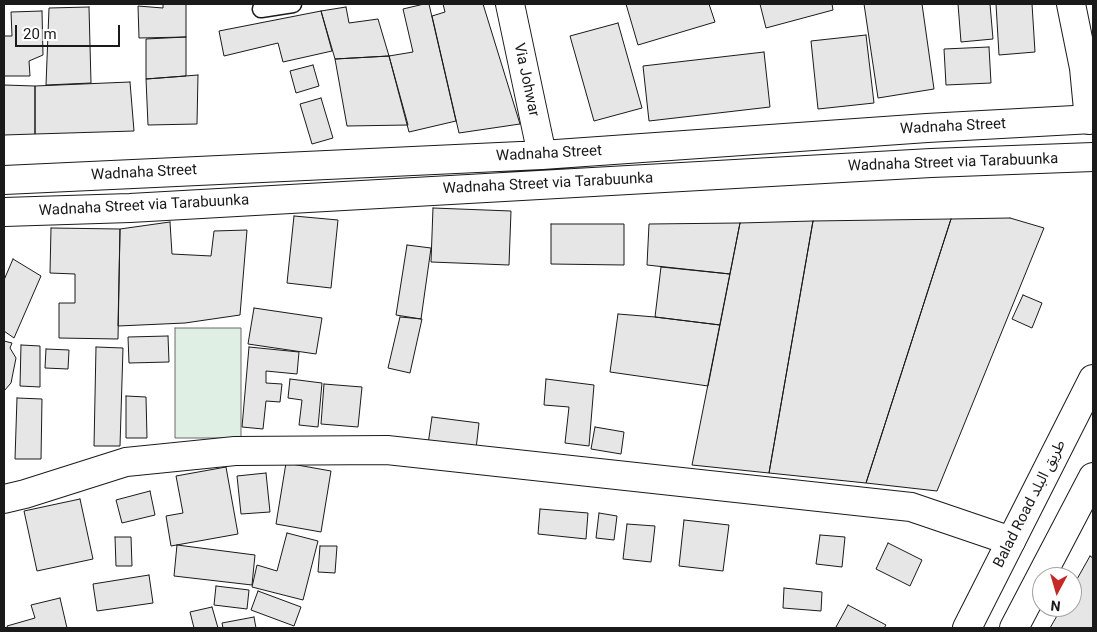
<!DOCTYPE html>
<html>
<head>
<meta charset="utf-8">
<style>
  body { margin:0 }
  #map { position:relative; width:1097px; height:632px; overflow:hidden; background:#fff; font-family:Roboto,sans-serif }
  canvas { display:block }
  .frame { position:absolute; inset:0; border:5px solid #1a1a1a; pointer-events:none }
  .north { position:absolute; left:1032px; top:567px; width:50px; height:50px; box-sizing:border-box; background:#fff; border:1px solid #a3a3a3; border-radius:50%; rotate:186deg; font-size:14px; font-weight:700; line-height:20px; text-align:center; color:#1a1a1a }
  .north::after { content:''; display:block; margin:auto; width:18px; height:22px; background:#c62828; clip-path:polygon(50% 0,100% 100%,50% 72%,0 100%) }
  .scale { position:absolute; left:15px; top:25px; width:105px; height:22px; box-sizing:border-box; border:2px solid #1a1a1a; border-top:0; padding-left:6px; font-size:15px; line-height:18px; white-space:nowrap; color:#1a1a1a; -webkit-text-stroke:4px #fff; paint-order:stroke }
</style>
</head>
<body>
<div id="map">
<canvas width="1097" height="632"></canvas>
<div class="frame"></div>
<div class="north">N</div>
<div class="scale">20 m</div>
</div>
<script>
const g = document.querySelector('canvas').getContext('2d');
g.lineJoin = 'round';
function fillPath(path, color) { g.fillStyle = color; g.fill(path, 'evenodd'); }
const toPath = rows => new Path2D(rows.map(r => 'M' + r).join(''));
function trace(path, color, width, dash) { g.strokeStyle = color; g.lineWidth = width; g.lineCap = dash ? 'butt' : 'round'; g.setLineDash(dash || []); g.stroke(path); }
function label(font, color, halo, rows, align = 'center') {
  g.font = font + ' Roboto,"Noto Sans Arabic",sans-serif'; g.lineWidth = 4; g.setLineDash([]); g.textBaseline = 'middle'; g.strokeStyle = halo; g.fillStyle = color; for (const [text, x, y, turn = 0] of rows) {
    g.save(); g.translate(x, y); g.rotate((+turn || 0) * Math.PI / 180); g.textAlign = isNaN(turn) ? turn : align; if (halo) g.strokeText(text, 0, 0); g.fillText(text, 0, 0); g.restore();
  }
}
const green = toPath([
  [175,328,241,328,241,438,175,438,175,328]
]);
const building = toPath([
  [163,4,186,4,186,37,139,38,138,6,163,8,163,4],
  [424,4,429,4,456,121,409,132,389,56,413,52,403,9,424,4],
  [443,4,483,4,520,124,459,133,432,16,445,12,443,4],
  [626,4,709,4,715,22,638,45,626,4],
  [760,4,832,4,833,10,766,28,760,4],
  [864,4,922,4,934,89,878,98,864,4],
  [958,4,990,4,993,39,961,42,958,4],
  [996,4,1032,4,1035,52,999,55,996,4],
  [89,7,91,83,46,85,49,8,89,7],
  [346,7,349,23,378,19,389,56,335,59,321,11,346,7],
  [42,11,43,55,29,61,30,76,4,76,4,36,12,36,11,12,42,11],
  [321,11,332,51,283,62,278,43,224,56,219,31,321,11],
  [618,23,642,108,594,121,570,36,618,23],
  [866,35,874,103,818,109,811,41,866,35],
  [186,37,186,76,146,79,146,39,186,37],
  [989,47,991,83,946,85,944,49,989,47],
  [764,52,770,107,649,121,643,66,764,52],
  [389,56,408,125,347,126,335,59,389,56],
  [313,65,319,86,296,93,290,71,313,65],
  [198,75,197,124,148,125,146,79,198,75],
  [130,82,134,131,35,134,35,86,130,82],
  [4,85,35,86,35,134,4,135,4,85],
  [321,98,333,138,312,144,300,104,321,98],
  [433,208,511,211,509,265,431,262,433,208],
  [294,216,338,220,331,288,287,283,294,216],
  [1010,218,1044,228,937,491,866,483,951,219,1010,218],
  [951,219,866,483,769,473,813,221,951,219],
  [813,221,769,473,692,465,740,223,813,221],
  [170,222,172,254,211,256,214,231,247,230,240,315,185,323,118,326,120,229,170,222],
  [740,223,730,274,647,265,649,224,740,223],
  [551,224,624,224,624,265,551,264,551,224],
  [51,228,120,229,118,339,59,338,59,303,75,303,75,274,50,273,51,228],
  [407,245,431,248,421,319,396,315,407,245],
  [13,259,41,276,14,338,4,331,4,280,13,259],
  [661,267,730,274,720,325,655,317,661,267],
  [1023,295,1042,303,1032,328,1012,319,1023,295],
  [254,308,322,318,316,354,248,344,254,308],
  [618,314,655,317,720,325,708,386,610,372,618,314],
  [400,317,422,319,410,373,388,368,400,317],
  [168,336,169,362,129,363,128,337,168,336],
  [4,341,12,343,10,348,16,358,11,383,4,391,4,341],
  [21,345,40,346,40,387,20,386,21,345],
  [96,347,123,348,120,446,94,446,96,347],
  [249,347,299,352,297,374,266,371,266,383,282,384,280,402,266,401,263,429,242,427,249,347],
  [46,349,69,350,68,369,45,368,46,349],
  [290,379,322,383,318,427,299,425,302,400,288,398,290,379],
  [546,379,594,385,589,446,565,443,569,407,544,405,546,379],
  [324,384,362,387,358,427,321,424,324,384],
  [126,396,146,397,147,438,126,438,126,396],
  [17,398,42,399,41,459,15,459,17,398],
  [432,417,479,423,476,449,428,444,432,417],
  [595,427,624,432,621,454,591,449,595,427],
  [286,463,331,471,321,532,276,524,286,463],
  [226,467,238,534,171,546,166,516,183,513,176,476,226,467],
  [266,473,270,512,241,514,237,476,266,473],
  [150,491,155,515,122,523,116,500,150,491],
  [80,499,93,559,37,571,24,511,80,499],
  [540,509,588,513,586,539,538,534,540,509],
  [599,513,617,516,614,540,596,538,599,513],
  [684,520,729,525,723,571,679,566,684,520],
  [627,524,655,526,651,562,623,559,627,524],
  [287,533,318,541,303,600,252,587,257,565,277,571,287,533],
  [820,535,845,537,842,567,816,564,820,535],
  [115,537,131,537,132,566,116,566,115,537],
  [888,543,922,560,910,586,876,569,888,543],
  [177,545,255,555,252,585,174,576,177,545],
  [320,546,337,546,335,573,318,572,320,546],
  [1090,556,1093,558,1093,628,1050,628,1062,607,1072,607,1072,588,1090,556],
  [149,575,153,603,97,611,93,584,149,575],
  [216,586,249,590,247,609,214,605,216,586],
  [784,588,822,592,821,611,783,608,784,588],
  [258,591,301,607,294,626,251,610,258,591],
  [60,598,67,628,8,628,7,626,35,618,31,605,60,598],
  [848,605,886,625,884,628,838,628,836,627,848,605],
  [212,607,218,628,194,628,190,612,212,607],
  [254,617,256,628,223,628,222,623,254,617]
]);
const lane = toPath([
  [261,9,293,4]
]);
const street = toPath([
  [1071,4,1084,68,1089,120],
  [4,499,25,494,126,462,235,451,387,450,911,507,1011,541]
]);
const secondary = toPath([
  [510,4,542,155],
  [4,180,542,155,927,128,1093,119],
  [4,212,130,208,931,163,1093,157]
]);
const highway = toPath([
  [967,628,1093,379],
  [1014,628,1093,477]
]);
const streetNames = [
  ["Via Johwar",526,80,78],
  ["Wadnaha Street",953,127,-3],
  ["Wadnaha Street",549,154,-3],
  ["Wadnaha Street via Tarabuunka",953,163,-2],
  ["Wadnaha Street",144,173,-3],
  ["Wadnaha Street via Tarabuunka",548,184,-3],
  ["Wadnaha Street via Tarabuunka",144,206,-3],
  ["Balad Road طريق البلد",1030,504,-63]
];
fillPath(green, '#e0efe3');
trace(green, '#6a6a6a', 1);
fillPath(building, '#e6e6e6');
trace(building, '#1a1a1a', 1);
trace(lane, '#1a1a1a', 19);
trace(street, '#1a1a1a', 30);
trace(secondary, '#1a1a1a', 30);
trace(highway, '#1a1a1a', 30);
trace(lane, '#fff', 16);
trace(street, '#fff', 28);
trace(secondary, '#fff', 28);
trace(highway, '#fff', 28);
label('15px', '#1a1a1a', '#fff', streetNames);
</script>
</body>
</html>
